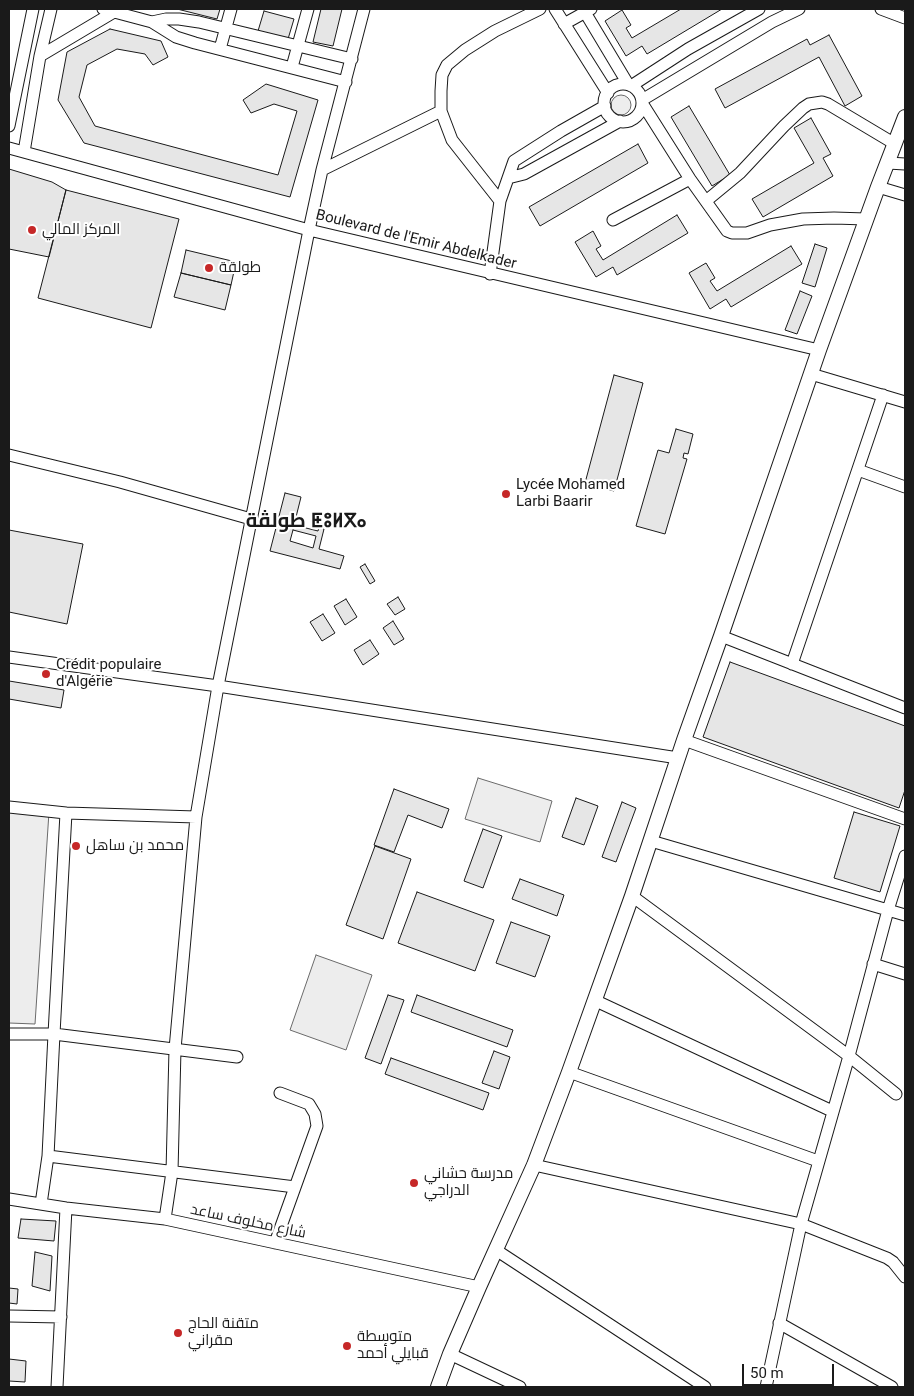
<!DOCTYPE html>
<html>
<head>
<meta charset="utf-8">
<style>
  body { margin:0 }
  #map { position:relative; width:914px; height:1396px; overflow:hidden; background:#fff; font-family:Roboto,sans-serif }
  canvas { display:block }
  .frame { position:absolute; inset:0; border:10px solid #1a1a1a; pointer-events:none }
  .scale { position:absolute; left:742px; top:1364px; width:92px; height:22px; box-sizing:border-box; border:2px solid #1a1a1a; border-top:0; padding-left:6px; font-size:15px; line-height:18px; white-space:nowrap; color:#1a1a1a; -webkit-text-stroke:4px #fff; paint-order:stroke }
</style>
</head>
<body>
<div id="map">
<canvas width="914" height="1396"></canvas>
<div class="frame"></div>
<div class="scale">50 m</div>
</div>
<script>
const g = document.querySelector('canvas').getContext('2d');
g.lineJoin = 'round';
function fillPath(path, color) { g.fillStyle = color; g.fill(path, 'evenodd'); }
const toPath = rows => new Path2D(rows.map(r => 'M' + r).join(''));
function trace(path, color, width, dash) { g.strokeStyle = color; g.lineWidth = width; g.lineCap = dash ? 'butt' : 'round'; g.setLineDash(dash || []); g.stroke(path); }
function label(font, color, halo, rows, align = 'center') {
  g.font = font + ' Roboto,Cairo,"Noto Sans Tifinagh",sans-serif'; g.lineWidth = 4; g.setLineDash([]); g.textBaseline = 'middle'; g.strokeStyle = halo; g.fillStyle = color; for (const [text, x, y, turn = 0] of rows) {
    g.save(); g.translate(x, y); g.rotate((+turn || 0) * Math.PI / 180); g.textAlign = isNaN(turn) ? turn : align; if (halo) g.strokeText(text, 0, 0); g.fillText(text, 0, 0); g.restore();
  }
}
const built = toPath([
  '611 105a10 10 0 1 1 20 0a10 10 0 1 1-20 0Z',
  [478,778,552,801,540,842,465,819,478,778],
  [9,810,49,812,35,1024,9,1023,9,810],
  [316,955,372,975,346,1050,290,1030,316,955]
]);
const building = toPath([
  [177,9,220,9,217,19,177,9],
  [321,9,342,9,333,46,313,42,321,9],
  [681,9,722,9,647,54,642,46,626,56,605,21,622,10,631,25,626,28,632,38,681,9],
  [264,11,294,19,288,39,258,31,264,11],
  [110,29,161,41,168,57,153,65,145,54,117,49,87,65,79,97,95,126,278,175,297,111,274,104,251,113,243,100,266,84,318,100,290,197,84,143,58,100,67,52,110,29],
  [829,35,862,96,845,106,819,57,725,108,715,89,807,39,810,45,829,35],
  [689,106,730,175,712,186,671,117,689,106],
  [811,118,831,154,823,158,833,176,763,217,752,199,814,163,794,128,811,118],
  [638,144,648,163,540,226,529,207,638,144],
  [9,169,52,182,66,190,49,257,9,249,9,169],
  [66,190,179,219,151,328,38,298,66,190],
  [677,215,688,233,617,275,613,267,596,277,575,242,593,231,601,246,596,249,603,260,677,215],
  [815,244,827,248,815,287,802,283,815,244],
  [791,246,802,264,731,307,726,299,710,309,689,273,706,263,715,278,710,281,717,291,791,246],
  [186,250,236,262,231,285,181,273,186,250],
  [181,273,231,285,225,310,174,297,181,273],
  [800,291,812,296,797,334,785,330,800,291],
  [614,375,643,383,614,491,585,483,614,375],
  [676,429,693,434,688,454,684,453,683,458,687,459,665,534,636,526,658,450,669,453,676,429],
  [285,493,301,497,294,525,318,531,319,527,324,529,319,549,344,556,340,569,270,551,285,493],
  [293,530,316,536,313,548,290,541,293,530],
  [9,530,83,544,67,624,9,612,9,530],
  [365,564,375,581,370,584,360,567,365,564],
  [398,597,405,609,395,615,387,604,398,597],
  [346,599,357,617,345,625,334,606,346,599],
  [323,614,335,633,322,641,310,622,323,614],
  [393,621,404,639,394,645,383,628,393,621],
  [370,640,379,654,363,665,354,650,370,640],
  [730,662,905,726,905,790,899,808,703,737,730,662],
  [9,681,64,690,61,708,9,699,9,681],
  [394,789,449,809,442,828,408,815,394,852,374,845,394,789],
  [576,798,598,806,584,845,562,837,576,798],
  [622,802,636,808,616,862,602,857,622,802],
  [854,812,900,826,880,892,834,878,854,812],
  [483,829,502,836,483,888,464,881,483,829],
  [375,846,411,859,383,939,346,925,375,846],
  [520,879,564,895,557,916,512,899,520,879],
  [417,892,494,920,475,971,398,943,417,892],
  [511,922,550,936,535,977,496,963,511,922],
  [388,995,404,1000,381,1064,365,1058,388,995],
  [417,995,513,1030,507,1047,411,1012,417,995],
  [494,1051,510,1057,499,1089,482,1083,494,1051],
  [391,1058,489,1093,483,1110,385,1074,391,1058],
  [21,1219,56,1221,54,1241,18,1238,21,1219],
  [35,1252,52,1256,50,1291,32,1286,35,1252],
  [9,1288,18,1289,17,1304,9,1303,9,1288],
  [9,1359,26,1361,25,1382,9,1381,9,1359]
]);
const minor = toPath([
  [103,9,152,22,176,37,195,43,346,82],
  [555,9,608,93],
  [583,9,628,84],
  [881,9,905,18],
  [152,22,166,19,179,19,199,22,352,59],
  [564,24,591,9],
  [220,49,231,9],
  [40,56,114,12],
  [292,67,308,9],
  '604 103a19 19 0 1 1 38 0a19 19 0 1 1-38 0Z',
  [631,86,688,49,759,9],
  [642,100,772,22,799,9],
  [642,103,690,179,727,231,732,233,747,233,770,225,803,219,834,218,866,219],
  [9,126,33,9],
  [9,148,309,230,819,350],
  [24,152,40,56,51,9],
  [888,163,905,164],
  [322,170,441,111],
  [508,178,524,174,620,121],
  [878,187,905,195],
  [500,201,452,140,441,111,441,91,442,75,447,65,465,50,495,31,540,9],
  [706,201,740,173,784,126,803,108,809,104,822,102,828,104,895,144],
  [613,220,690,179],
  [490,274,500,201,514,161,561,131,605,106],
  [811,374,905,402],
  [9,455,120,482,251,519],
  [858,470,905,487],
  [721,636,905,708],
  [9,657,218,686,678,758],
  [792,664,883,395],
  [684,740,905,819],
  [9,807,66,813],
  [651,841,905,915],
  [632,896,849,1056,896,1094],
  [873,964,905,974],
  [594,1000,832,1111],
  [9,1034,54,1034,66,813,196,817],
  [569,1072,818,1161],
  [48,1156,295,1187],
  [534,1165,801,1224,887,1258,893,1262,905,1277],
  [9,1199,66,1208,165,1219,479,1287],
  [41,1204,48,1156,54,1034,237,1057],
  [165,1219,172,1172,175,1049,196,817,218,686,309,230,322,170,364,9],
  [275,1243,317,1126,315,1114,309,1104,280,1093],
  [496,1250,705,1387],
  [9,1316,61,1317],
  [779,1323,892,1387],
  [450,1354,520,1387],
  [57,1387,66,1208],
  [766,1387,801,1224,849,1056,888,910,905,856]
]);
const tertiary = toPath([
  [438,1387,450,1354,479,1287,534,1165,569,1072,632,896,684,740,721,636,819,350,878,187,905,117]
]);
const markers = [
  [32,230,5,"#c62828"],
  [209,268,5,"#c62828"],
  [506,494,5,"#c62828"],
  [46,674,5,"#c62828"],
  [76,846,5,"#c62828"],
  [414,1183,5,"#c62828"],
  [178,1333,5,"#c62828"],
  [347,1346,5,"#c62828"]
];
const poiNames = [
  ["المركز المالي",42,230],
  ["طولقة",219,268],
  ["Lycée Mohamed",516,485],
  ["Larbi Baarir",516,502],
  ["Crédit populaire",56,665],
  ["d'Algérie",56,682],
  ["محمد بن ساهل",86,846],
  ["مدرسة حشاني",424,1174],
  ["الدراجي",424,1191],
  ["متقنة الحاج",188,1324],
  ["مقراني",188,1341],
  ["متوسطة",357,1337],
  ["قبايلي أحمد",357,1354]
];
const streetNames = [
  ["Boulevard de l'Emir Abdelkader",416,240,14],
  ["شارع مخلوف ساعد",248,1222,12]
];
const districtNames = [
  ["طولڤة ⵟⵓⵍⴳⴰ",306,522]
];
fillPath(built, '#ededed');
trace(built, '#6a6a6a', 1);
fillPath(building, '#e6e6e6');
trace(building, '#1a1a1a', 1);
trace(minor, '#1a1a1a', 13);
trace(tertiary, '#1a1a1a', 16);
trace(minor, '#fff', 11);
trace(tertiary, '#fff', 14);
for (const [x, y, r, color] of markers) { const dot = new Path2D(); dot.arc(x, y, r, 0, 2 * Math.PI); g.fillStyle = color; g.fill(dot); trace(dot, '#fff', 2); }
label('15px', '#1a1a1a', '#fff', poiNames, 'left');
label('15px', '#1a1a1a', '#fff', streetNames);
label('bold 20px', '#1a1a1a', '#fff', districtNames);
</script>
</body>
</html>
